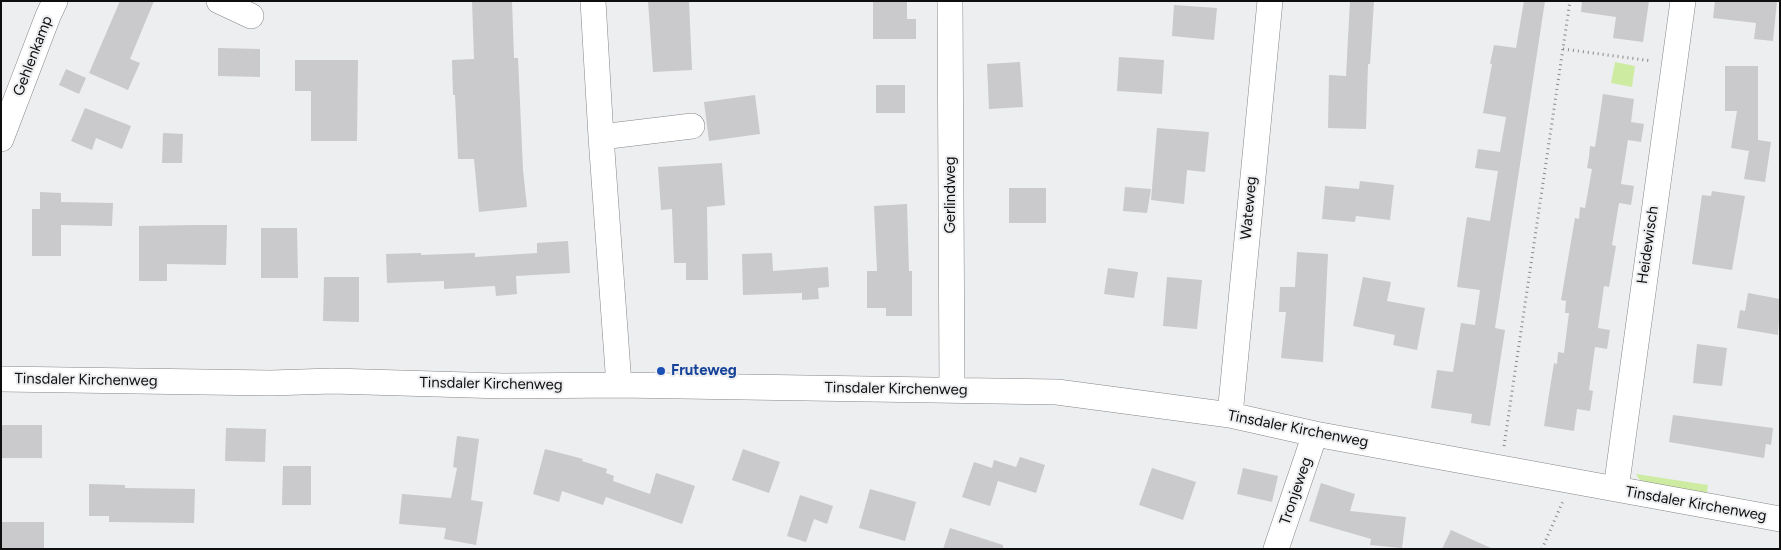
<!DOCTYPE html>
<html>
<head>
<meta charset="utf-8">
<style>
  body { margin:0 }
  #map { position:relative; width:1781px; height:550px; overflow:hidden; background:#edeef0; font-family:Figtree,sans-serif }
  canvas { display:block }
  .frame { position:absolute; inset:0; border:2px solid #0e0e0f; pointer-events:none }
</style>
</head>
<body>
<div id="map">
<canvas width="1781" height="550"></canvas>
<div class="frame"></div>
</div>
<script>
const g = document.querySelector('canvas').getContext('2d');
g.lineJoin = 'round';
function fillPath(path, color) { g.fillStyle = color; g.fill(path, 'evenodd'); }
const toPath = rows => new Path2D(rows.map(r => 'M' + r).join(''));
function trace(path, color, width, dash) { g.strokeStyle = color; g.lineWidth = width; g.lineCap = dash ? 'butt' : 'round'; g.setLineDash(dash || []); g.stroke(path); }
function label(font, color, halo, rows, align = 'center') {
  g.font = font + ' Figtree,sans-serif'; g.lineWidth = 4; g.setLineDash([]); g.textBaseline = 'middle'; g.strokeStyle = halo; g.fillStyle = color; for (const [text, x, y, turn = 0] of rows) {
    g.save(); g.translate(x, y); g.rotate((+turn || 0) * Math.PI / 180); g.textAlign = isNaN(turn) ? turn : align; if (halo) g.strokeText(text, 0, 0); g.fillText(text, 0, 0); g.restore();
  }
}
const green = toPath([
  [1615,62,1635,66,1632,87,1611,83],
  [1636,474,1708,485,1707,492,1704,494,1646,483,1639,479]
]);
const building = toPath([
  [120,1,154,1,130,59,140,63,128,90,89,73],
  [472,1,512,1,514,58,518,58,523,170,527,207,479,212,474,159,458,159,455,95,453,95,452,60,474,59],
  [648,1,689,1,692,70,653,72],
  [873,1,907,1,907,19,916,19,916,39,873,39],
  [1350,1,1374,1,1370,64,1368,64,1366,129,1328,128,1329,75,1346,76],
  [1524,1,1545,1,1495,328,1505,330,1490,426,1471,423,1472,414,1431,408,1437,370,1453,372,1461,323,1475,325,1480,290,1457,287,1464,237,1467,217,1490,221,1498,171,1475,168,1478,149,1500,152,1506,117,1483,113,1492,64,1490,64,1494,45,1516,48],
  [1582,1,1649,1,1643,42,1613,38,1616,17,1581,12],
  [1715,1,1777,1,1773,41,1754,39,1756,23,1713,18],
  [1174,5,1217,8,1214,40,1172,36],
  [218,48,260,49,260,77,218,76],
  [1119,57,1164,60,1162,94,1117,91],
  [295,60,358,60,357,141,311,141,311,91,295,91],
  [1020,62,1023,107,989,109,987,64],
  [1725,66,1758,66,1758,140,1771,142,1765,182,1744,179,1749,151,1731,148,1737,111,1725,111],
  [66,69,86,78,79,94,59,85],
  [876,85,905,85,905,113,876,113],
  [1603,94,1634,99,1631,122,1644,124,1641,142,1628,140,1621,184,1634,186,1631,205,1619,203,1612,245,1616,246,1609,287,1604,286,1598,328,1610,330,1607,349,1595,347,1589,390,1593,391,1590,411,1577,409,1574,431,1544,426,1554,363,1557,364,1558,352,1564,353,1569,313,1565,313,1566,301,1561,300,1575,218,1579,219,1580,207,1585,208,1592,169,1587,168,1589,157,1590,146,1595,147],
  [755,95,760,134,709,141,704,102],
  [85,108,131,126,122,149,96,138,92,150,71,141],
  [1157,128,1209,132,1205,172,1187,170,1184,204,1151,200],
  [163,133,183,134,182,163,162,163],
  [722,163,725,205,707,207,708,280,686,280,686,263,674,263,672,209,661,210,658,167],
  [1360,181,1394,185,1390,220,1356,216,1355,222,1322,219,1325,186,1359,189],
  [1125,187,1151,189,1147,213,1123,211],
  [1009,188,1046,188,1046,223,1009,223],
  [1712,191,1745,196,1732,270,1692,264,1702,195,1711,196],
  [40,192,61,193,61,202,113,203,112,226,61,225,61,256,32,256,32,209,40,209],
  [907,204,909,271,912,271,912,316,886,316,886,308,867,308,867,271,877,271,874,206],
  [195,225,227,225,226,265,167,264,167,281,139,281,139,226],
  [261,228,297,228,298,278,261,278],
  [568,241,570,273,516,276,517,294,496,296,495,286,444,289,444,281,387,283,386,254,421,253,421,255,475,253,475,257,537,253,537,243],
  [1297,252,1328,254,1323,362,1281,358,1286,312,1279,312,1280,287,1295,287],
  [772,253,773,271,828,267,829,287,818,288,819,299,802,300,802,293,743,295,742,254],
  [1108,268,1138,272,1134,298,1104,294],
  [324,277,359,277,359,322,323,321],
  [1167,277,1202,280,1197,329,1163,326],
  [1363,277,1391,282,1387,301,1425,308,1417,350,1393,345,1395,335,1353,326],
  [1748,293,1780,299,1778,335,1737,328,1740,310,1745,311],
  [1697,344,1727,348,1722,386,1693,383],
  [1673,415,1773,428,1771,445,1766,444,1764,458,1669,442],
  [1,425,42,425,42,458,1,458],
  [226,428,266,429,265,462,225,461],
  [457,436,479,439,471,500,483,502,476,545,444,539,446,528,399,524,402,494,451,498,457,468,453,467],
  [545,449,583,459,582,461,607,469,606,473,614,476,613,481,650,494,656,473,695,486,682,524,606,497,603,505,562,491,559,502,533,494],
  [743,449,780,462,769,493,732,480],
  [1020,457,1045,465,1036,493,998,481,990,506,962,497,974,462,992,468,994,460,1016,467],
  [283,466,311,466,311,505,282,505],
  [1152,468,1196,482,1183,520,1139,505],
  [1243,468,1278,476,1272,502,1237,494],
  [1321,483,1355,494,1350,511,1406,517,1402,548,1370,545,1371,539,1309,521],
  [89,484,125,485,125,488,195,489,194,523,109,522,109,516,89,516],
  [870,489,916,502,905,541,859,528],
  [800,495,833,506,827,524,814,519,806,542,787,536],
  [1,522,44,522,44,549,1,549],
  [950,528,1003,545,1003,549,943,549],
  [1451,530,1493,549,1442,549]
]);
const path = toPath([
  [1563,49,1652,61],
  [1504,446,1570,1],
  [1542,549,1563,501]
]);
const minor = toPath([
  [219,1,251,16],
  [593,1,601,137,619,385],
  [950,1,952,389],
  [601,137,692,126],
  [1,139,48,16,55,1],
  [1,379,271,383,332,381,504,386,619,385,1057,392,1230,415,1315,434,1780,519],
  [1230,415,1270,1],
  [1616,489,1683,1],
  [1276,549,1315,434]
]);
const markers = [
  [661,371,5,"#1a4fb4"]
];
const streetNames = [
  ["Gehlenkamp",33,56,-69],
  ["Gerlindweg",951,195,-90],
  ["Wateweg",1249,208,-85],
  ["Heidewisch",1648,245,-82],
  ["Tinsdaler Kirchenweg",86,380,1],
  ["Tinsdaler Kirchenweg",491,384,1],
  ["Tinsdaler Kirchenweg",896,389,1],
  ["Tinsdaler Kirchenweg",1298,429,11],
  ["Tronjeweg",1296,491,-71],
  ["Tinsdaler Kirchenweg",1696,504,10]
];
const transitNames = [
  ["Fruteweg",671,371]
];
fillPath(green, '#ceeba2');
fillPath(building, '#cac9cb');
trace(minor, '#858688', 26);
trace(path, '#88888a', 3, [1, 4]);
trace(minor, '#fff', 25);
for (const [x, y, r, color] of markers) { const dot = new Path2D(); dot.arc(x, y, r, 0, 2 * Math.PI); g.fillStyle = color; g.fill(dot); trace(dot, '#edeef0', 2); }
label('15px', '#0e0e0f', '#edeef0', streetNames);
label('bold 15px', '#164399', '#edeef0', transitNames, 'left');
</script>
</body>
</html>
